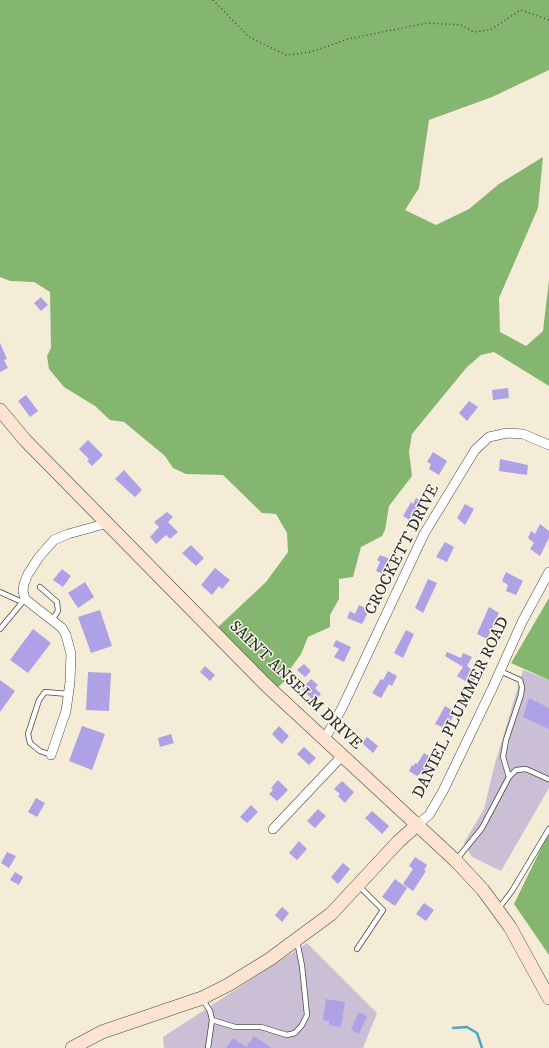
<!DOCTYPE html>
<html>
<head>
<meta charset="utf-8">
<style>
  body { margin:0 }
  canvas { display:block; background:#f4ecd6 }
</style>
</head>
<body>
<canvas width="549" height="1048"></canvas>
<script>
const g = document.querySelector('canvas').getContext('2d');
g.lineJoin = 'round';
function fillPath(path, color) { g.fillStyle = color; g.fill(path, 'evenodd'); }
const toPath = rows => new Path2D(rows.map(r => 'M' + r).join(''));
function trace(path, color, width, dash) { g.strokeStyle = color; g.lineWidth = width; g.lineCap = dash ? 'butt' : 'round'; g.setLineDash(dash || []); g.stroke(path); }
function label(font, color, halo, rows, align = 'center') {
  g.font = font + ' "IM FELL DW Pica",serif'; g.lineWidth = 3; g.setLineDash([]); g.textBaseline = 'middle'; g.strokeStyle = halo; g.fillStyle = color; for (const [text, x, y, turn = 0] of rows) {
    g.save(); g.translate(x, y); g.rotate((+turn || 0) * Math.PI / 180); g.textAlign = isNaN(turn) ? turn : align; if (halo) g.strokeText(text, 0, 0); g.fillText(text, 0, 0); g.restore();
  }
}
const industrial = toPath([
  [523,670,549,680,549,788,501,871,472,857,464,843,484,809,494,767],
  [307,943,377,1013,363,1048,164,1048,163,1037]
]);
const forest = toPath([
  [0,0,549,0,549,70,492,97,429,120,419,188,405,210,436,225,469,209,499,184,543,157,538,208,499,298,500,332,526,346,543,331,549,280,549,386,494,352,481,355,467,367,412,434,409,452,412,476,389,506,385,530,382,536,361,547,353,577,339,579,339,599,330,615,330,627,308,637,301,654,291,668,286,680,278,687,217,628,266,582,288,552,287,533,276,514,262,513,223,475,186,474,173,468,165,456,124,422,110,420,95,406,64,387,49,369,47,356,51,348,50,292,34,282,10,281,0,277],
  [549,598,549,680,511,663],
  [549,832,549,955,514,904]
]);
const stream = toPath([
  [453,1028,467,1027,477,1033,482,1048]
]);
const building = toPath([
  [41,297,48,305,41,311,34,303],
  [0,343,7,359,4,360,8,368,0,372],
  [508,388,509,398,493,400,492,390],
  [26,395,38,411,30,417,18,401],
  [469,401,478,407,467,421,459,413],
  [88,440,103,455,92,466,87,461,89,459,79,449],
  [433,452,447,461,439,475,429,469,431,464,427,462],
  [500,459,528,465,527,475,499,471],
  [124,470,142,490,135,497,115,479],
  [416,498,423,502,413,522,403,516,411,502,413,504],
  [465,504,474,509,465,525,457,518],
  [167,512,173,517,168,522,178,532,170,539,166,535,156,544,150,537,159,527,154,522],
  [540,524,549,531,549,538,540,556,530,549,534,543,528,538,531,531,535,534],
  [445,542,454,547,447,562,436,557],
  [191,545,204,558,196,566,182,553],
  [380,555,392,560,386,575,376,571,380,562,377,560],
  [215,568,230,580,222,589,219,586,212,595,201,585],
  [62,569,71,576,63,587,53,580],
  [506,572,523,581,516,595,506,591,508,585,502,581],
  [428,579,437,583,423,613,415,608],
  [85,582,94,597,78,608,68,593],
  [359,605,369,610,362,624,347,618,350,611,355,614],
  [489,607,499,613,487,639,477,634],
  [100,610,112,646,91,653,78,617],
  [33,629,51,643,28,673,10,660],
  [406,630,414,634,403,658,394,653],
  [336,640,351,647,344,662,334,657,339,649,333,646],
  [447,652,461,658,463,653,472,657,467,666,478,674,474,681,469,678,467,682,457,676,463,667,445,656],
  [304,664,311,671,305,677,297,670],
  [205,666,215,675,210,681,200,672],
  [388,671,397,676,392,686,389,684,381,698,372,693,381,679,383,680],
  [88,672,111,673,109,711,86,710],
  [311,679,318,685,315,688,321,694,314,701,302,689],
  [0,680,15,691,0,712],
  [529,698,549,708,549,729,523,717],
  [445,706,455,712,448,726,444,724,442,727,435,724],
  [82,726,105,734,92,770,69,761],
  [279,726,289,736,282,744,272,734],
  [171,734,174,743,160,747,158,738],
  [367,737,378,746,373,753,362,743],
  [304,747,316,758,309,765,297,754],
  [424,753,433,759,426,772,424,771,417,776,409,771,412,765,414,766,415,763,417,764],
  [278,780,288,790,277,801,269,794,273,790,271,788],
  [342,781,354,792,345,803,338,796,340,794,334,789],
  [36,798,45,803,37,817,28,812],
  [251,805,258,812,247,823,240,817],
  [318,809,326,816,315,828,307,821],
  [372,811,389,826,382,834,365,818],
  [299,841,307,849,297,860,289,853],
  [7,852,16,856,9,868,1,863],
  [415,857,427,865,424,870,426,871,413,891,403,884,413,869,409,866],
  [343,863,350,869,338,884,331,877],
  [15,872,23,877,19,885,10,880],
  [395,879,407,888,395,906,382,897],
  [424,903,434,910,426,921,416,914],
  [282,907,289,913,282,922,275,915],
  [326,999,345,1002,341,1027,329,1025,329,1021,323,1020],
  [359,1012,367,1016,359,1034,351,1030],
  [254,1036,272,1048,226,1048,233,1038,246,1047]
]);
const path = toPath([
  [213,0,249,37,286,55,311,52,348,39,427,23,461,25,474,32,490,30,521,10,549,20]
]);
const lane = toPath([
  [40,587,57,602,58,611,52,620],
  [0,592,22,602],
  [0,629,25,599],
  [500,671,520,680,522,687,521,695,506,740,503,757,509,777],
  [51,755,40,751,30,743,28,734,39,700,45,692,68,694],
  [457,859,482,828,509,777,516,770,526,769,548,779],
  [499,908,512,891,549,829],
  [357,949,383,910,359,886],
  [203,1000,210,1011,212,1020,208,1048],
  [212,1020,235,1027,261,1027,287,1035,295,1033,302,1025,307,1015,302,966,297,941]
]);
const street = toPath([
  [324,740,342,708,424,534,475,450,489,437,507,433,523,434,549,445],
  [51,755,66,711,70,682,71,654,66,635,62,628,25,599,23,591,24,584,28,574,39,557,54,540,68,534,108,523],
  [418,824,429,815,443,791,492,689,522,622,549,572],
  [273,829,342,756]
]);
const secondary = toPath([
  [0,410,25,440,266,685,456,861,483,890,510,927,549,998],
  [72,1048,102,1032,202,998,228,985,270,959,331,914,398,842,418,824]
]);
const streetNames = [
  ["CROCKETT DRIVE",403,550,-63],
  ["SAINT ANSELM DRIVE",295,686,44],
  ["DANIEL PLUMMER ROAD",462,708,-64]
];
fillPath(industrial, '#cbbfd5');
fillPath(forest, '#84b670');
trace(stream, '#4aa7c8', 2.5);
fillPath(building, '#aea1e6');
trace(lane, '#494845', 6);
trace(street, '#494845', 10);
trace(secondary, '#494845', 14);
trace(path, '#494845', 1.5, [1, 3]);
trace(lane, '#fff', 4.5);
trace(street, '#fff', 9);
trace(secondary, '#fde4d0', 13);
label('16px', '#2b2b2b', '#fbf7ec', streetNames);
</script>
</body>
</html>
